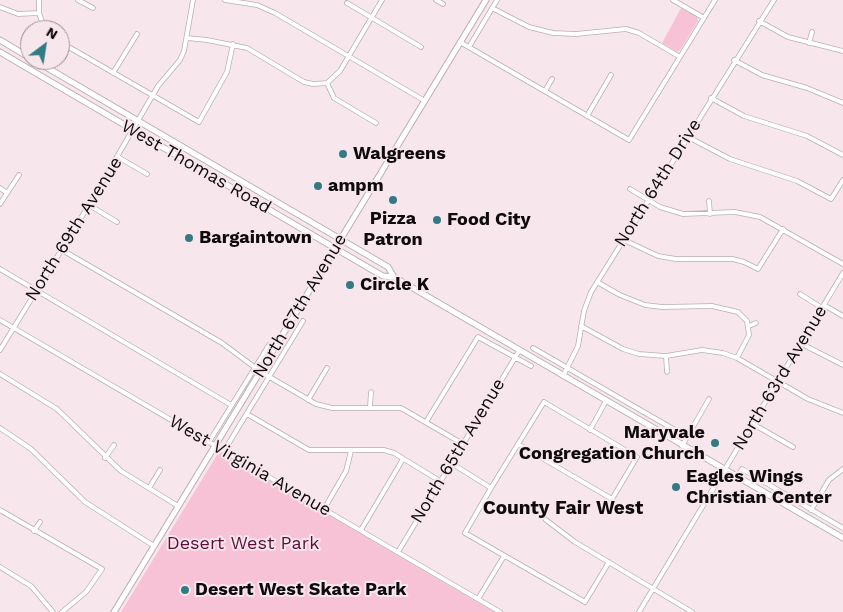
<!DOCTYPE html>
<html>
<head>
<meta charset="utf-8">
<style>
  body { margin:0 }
  #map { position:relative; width:843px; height:612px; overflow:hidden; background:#f7e7ed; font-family:"Work Sans",sans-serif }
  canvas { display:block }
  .north { position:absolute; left:20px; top:20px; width:50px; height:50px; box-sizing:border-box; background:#f7e7ed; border:1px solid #9a8f93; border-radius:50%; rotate:31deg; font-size:14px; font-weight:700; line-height:20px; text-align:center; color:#0f0a0c }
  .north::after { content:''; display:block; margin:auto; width:18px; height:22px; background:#327b82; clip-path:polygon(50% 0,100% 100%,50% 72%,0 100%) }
</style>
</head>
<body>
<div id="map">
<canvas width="843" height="612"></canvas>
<div class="north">N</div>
</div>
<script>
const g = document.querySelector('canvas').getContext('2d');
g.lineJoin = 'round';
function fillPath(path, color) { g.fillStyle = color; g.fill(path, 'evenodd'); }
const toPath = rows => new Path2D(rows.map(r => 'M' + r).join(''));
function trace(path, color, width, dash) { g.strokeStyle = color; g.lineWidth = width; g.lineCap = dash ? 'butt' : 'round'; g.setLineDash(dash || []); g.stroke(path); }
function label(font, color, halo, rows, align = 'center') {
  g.font = font + ' "Work Sans",sans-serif'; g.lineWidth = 4; g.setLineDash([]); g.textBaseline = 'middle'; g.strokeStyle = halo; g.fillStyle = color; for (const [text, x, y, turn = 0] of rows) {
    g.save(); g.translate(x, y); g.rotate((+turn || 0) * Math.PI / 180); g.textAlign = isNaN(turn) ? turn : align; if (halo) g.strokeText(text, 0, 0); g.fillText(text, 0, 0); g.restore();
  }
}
const green = toPath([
  [681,8,697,17,698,21,680,50,677,52,662,43],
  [221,453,224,454,494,612,121,612,217,455]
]);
const minor = toPath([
  [39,0,39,13,45,30],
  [78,0,93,8],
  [225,0,257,5,275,13,425,101],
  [436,0,443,4],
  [673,0,704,18],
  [347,3,421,47],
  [0,7,18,14,39,13],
  [492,8,529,27,553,33,576,34,626,29,639,33,680,57],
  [759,21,788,37,843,51],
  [187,38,207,40,247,48,304,82,313,84,327,83,334,98,376,123],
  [60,42,199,122,227,72,233,44],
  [460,42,629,140,715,0],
  [809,43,812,32],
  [469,47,497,0],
  [734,60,762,75,807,88,843,103],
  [113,73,137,34],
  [327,83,340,71,382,0],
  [545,91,552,79],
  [711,98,744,116,807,136,843,155],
  [587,116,611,75],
  [688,137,730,159,797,181,831,199,843,180],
  [118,157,147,174],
  [0,188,7,193],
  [630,189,660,207,683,214,735,212,760,217,843,264],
  [709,201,710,214],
  [0,204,19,175],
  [89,205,117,222],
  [624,240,658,256,676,259,733,259,744,262,758,269,783,229],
  [62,250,222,343,261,372,316,404,332,408,401,408,463,444],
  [0,269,231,405],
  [597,282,620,295,645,305,662,307,712,306,738,312,747,321,749,335,737,358],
  [800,294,822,308],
  [824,305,843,316],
  [0,320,500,612],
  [581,326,623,349,639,354,666,356,702,350,723,353,737,358,808,399,843,413],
  [749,326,756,323],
  [800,343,843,365],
  [533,348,687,437],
  [0,350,89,205,158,86,180,60,184,51,193,0],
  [666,356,667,372],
  [0,374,57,409,121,471,178,506],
  [563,376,578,346,584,311,591,292,774,0],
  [308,400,327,368],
  [370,407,371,392],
  [247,414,309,450,384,450,394,453,440,481],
  [426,422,478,337,531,366],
  [753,424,793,447],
  [0,428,31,449,85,502,154,546],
  [590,430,606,401],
  [209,442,269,345],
  [518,444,612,499,637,457,544,402,491,488,465,533,585,602,609,562],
  [682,446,709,399],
  [224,451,303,321],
  [105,458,114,445],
  [451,463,491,488],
  [737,477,742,469,843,528],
  [149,488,160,470],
  [324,509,346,471,351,451],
  [0,510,102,569,86,592,62,612],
  [811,510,829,480,843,469],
  [546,520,575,542,692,612],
  [361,530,403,459],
  [34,531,40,522],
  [398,552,519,351],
  [0,567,31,586,53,612],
  [478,599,504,556],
  [639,612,843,273]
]);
const major = toPath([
  [0,40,30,58],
  [0,52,374,271,383,276,394,277,843,538],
  [34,60,388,267,394,277],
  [114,612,486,0]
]);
const markers = [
  [343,154,5,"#327b82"],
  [318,186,5,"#327b82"],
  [393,200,5,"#327b82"],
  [437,220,5,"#327b82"],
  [189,238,5,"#327b82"],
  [350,285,5,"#327b82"],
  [715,443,5,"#327b82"],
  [676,487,5,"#327b82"],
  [185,590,5,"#327b82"]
];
const poiNames = [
  ["Walgreens",353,154],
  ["ampm",328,186],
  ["Pizza",393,219,"center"],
  ["Patron",393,240,"center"],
  ["Food City",447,220],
  ["Bargaintown",199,238],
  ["Circle K",360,285],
  ["Maryvale",705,433,"right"],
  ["Congregation Church",705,454,"right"],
  ["Eagles Wings",686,477],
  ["Christian Center",686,498],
  ["Desert West Skate Park",195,590]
];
const streetNames = [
  ["West Thomas Road",196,167,30],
  ["North 64th Drive",658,183,-58],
  ["North 69th Avenue",74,229,-58],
  ["North 67th Avenue",300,306,-59],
  ["North 63rd Avenue",780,378,-59],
  ["North 65th Avenue",458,451,-59],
  ["West Virginia Avenue",250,466,30]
];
const parkNames = [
  ["Desert West Park",243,544]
];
const neighbourhoodNames = [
  ["County Fair West",563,508]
];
fillPath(green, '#f8c2d6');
trace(minor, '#bcadb3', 5.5);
trace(major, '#bcadb3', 7);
trace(minor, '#fff', 4);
trace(major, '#fff', 5);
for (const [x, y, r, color] of markers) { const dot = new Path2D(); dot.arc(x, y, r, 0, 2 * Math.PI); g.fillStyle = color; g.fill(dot); trace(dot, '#f7e7ed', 2); }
label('bold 18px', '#0f0a0c', '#f7e7ed', poiNames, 'left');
label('18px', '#0f0a0c', '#f7e7ed', streetNames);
label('18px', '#5e0b38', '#f7e7ed', parkNames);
label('bold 19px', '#0f0a0c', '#f7e7ed', neighbourhoodNames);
</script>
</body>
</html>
